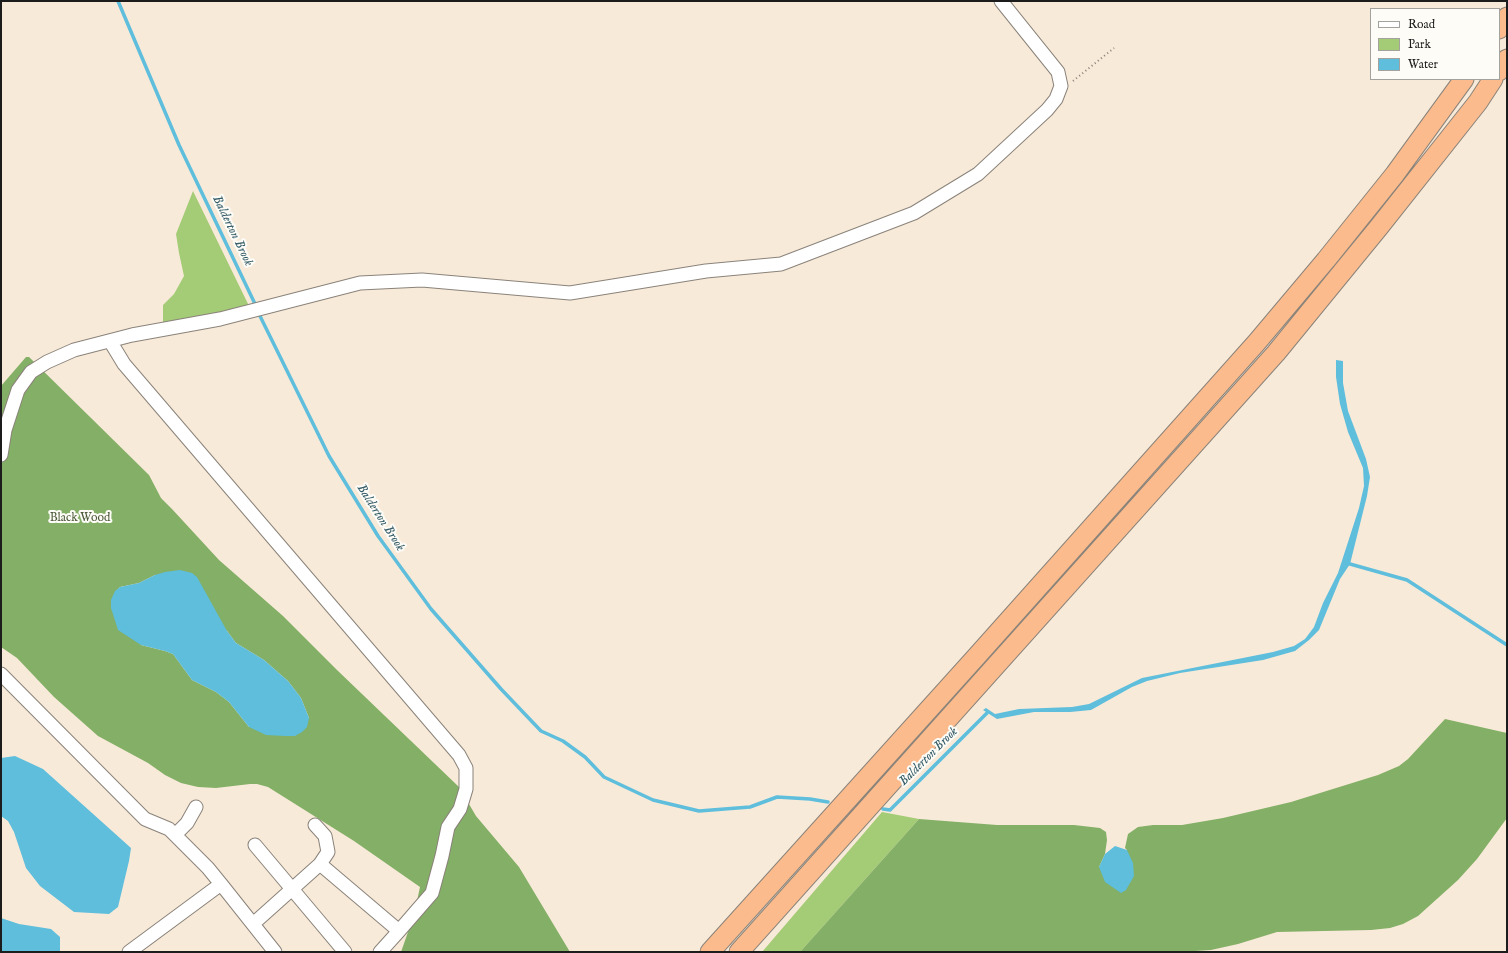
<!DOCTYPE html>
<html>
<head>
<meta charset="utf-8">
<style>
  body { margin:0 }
  #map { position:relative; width:1508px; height:953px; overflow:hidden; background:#f8ead9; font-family:"IM FELL English",serif }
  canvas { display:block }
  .frame { position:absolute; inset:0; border:2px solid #1c1c1c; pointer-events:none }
  .legend { position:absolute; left:1370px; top:8px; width:130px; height:72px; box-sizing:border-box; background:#fdfcf7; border:1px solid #a3a29f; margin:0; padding:5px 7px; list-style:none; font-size:12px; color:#1c1c1c }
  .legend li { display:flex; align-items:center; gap:8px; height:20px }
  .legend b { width:20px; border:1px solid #a3a29f }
</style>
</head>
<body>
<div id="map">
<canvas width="1508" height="953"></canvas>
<div class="frame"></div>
<ul class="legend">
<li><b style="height:5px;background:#fff"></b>Road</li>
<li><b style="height:11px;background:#a4cb75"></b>Park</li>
<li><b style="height:11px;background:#5ebedc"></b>Water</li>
</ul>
</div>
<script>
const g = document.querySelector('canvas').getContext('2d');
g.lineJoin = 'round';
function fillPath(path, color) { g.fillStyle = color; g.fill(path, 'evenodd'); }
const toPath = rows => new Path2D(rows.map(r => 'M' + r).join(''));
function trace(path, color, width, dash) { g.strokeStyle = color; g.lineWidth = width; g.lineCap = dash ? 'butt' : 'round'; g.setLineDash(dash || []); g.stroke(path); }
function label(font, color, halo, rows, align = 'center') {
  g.font = font + ' "IM FELL English",serif'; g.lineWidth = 4; g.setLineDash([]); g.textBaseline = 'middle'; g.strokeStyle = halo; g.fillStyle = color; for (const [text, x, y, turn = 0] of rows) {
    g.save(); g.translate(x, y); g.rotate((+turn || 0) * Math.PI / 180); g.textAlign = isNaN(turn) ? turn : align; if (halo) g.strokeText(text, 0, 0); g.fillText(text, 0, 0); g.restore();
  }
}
const green = toPath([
  [193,191,250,308,163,324,163,305,174,294,184,276,179,253,176,234],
  [882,812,919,819,800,952,762,952]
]);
const forest = toPath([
  [26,357,29,357,149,475,161,498,172,509,219,560,283,616,337,670,459,787,476,816,519,867,570,952,401,952,414,915,420,887,354,841,268,787,257,784,250,784,216,788,198,787,181,783,165,775,148,763,98,736,54,697,17,658,1,647,1,386],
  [155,575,227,631,236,643,264,660,288,681,301,698,309,718,249,727,229,702,216,692,192,680,173,654,165,651,141,645,115,592,120,587,139,583],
  [1445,719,1507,733,1507,818,1477,859,1458,880,1418,916,1403,924,1390,928,1371,930,1277,932,1238,944,1211,950,1179,952,800,952,919,819,997,825,1074,825,1100,828,1106,832,1107,840,1105,854,1099,867,1127,850,1125,848,1128,834,1138,827,1153,825,1182,825,1223,818,1291,802,1378,775,1399,766,1408,759]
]);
const water = toPath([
  [1336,360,1343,361,1343,383,1348,411,1366,459,1370,477,1367,496,1350,564,1340,579,1319,630,1309,640,1295,651,1263,660,1180,673,1147,681,1132,687,1091,710,1070,712,1034,712,997,719,983,710,986,708,995,714,1019,709,1072,707,1089,704,1142,678,1273,652,1294,646,1305,639,1314,627,1323,603,1338,573,1359,508,1364,486,1363,468,1348,432,1340,404,1336,377],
  [180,570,192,573,197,577,227,631,236,643,264,660,288,681,301,698,309,718,307,727,302,732,295,736,285,736,266,735,249,727,229,702,216,692,192,680,173,654,165,651,141,645,118,630,111,608,111,600,115,591,120,587,139,583,155,575,165,572],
  [15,756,43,769,131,848,129,861,118,907,109,914,74,912,40,886,26,868,14,832,8,821,1,816,1,758],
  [1115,846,1127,850,1133,863,1134,876,1126,890,1121,893,1105,882,1099,867,1105,854],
  [1,918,19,924,51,929,60,937,60,952,1,952]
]);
const stream = toPath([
  [118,1,179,145,256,306],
  [258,312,329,456,378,536,431,609,501,689,541,731,563,741,585,757,604,777,653,800,699,811,750,807,777,797,810,799,828,802],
  [1350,564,1407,580,1507,645],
  [883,809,890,810,987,713]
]);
const path = toPath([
  [1073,81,1114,48]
]);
const minor = toPath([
  [110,341,124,364,459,755,466,768,466,789,460,809,448,827,442,856,432,893,399,931,380,952],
  [1,455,5,430,18,390,31,372,47,362,74,350,132,335,220,319,360,283,422,280,570,293,706,271,781,264,914,213,978,174,1047,110,1056,99,1061,86,1058,72,1001,1],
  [1,674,145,819,169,829,208,868,221,884,129,952],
  [175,835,187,823,196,807],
  [255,845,345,952],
  [320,864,399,931],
  [221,884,275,952],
  [253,924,320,864,328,852,325,836,315,825]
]);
const highway = toPath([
  [1499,29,1507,17],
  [1499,71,1507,59],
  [710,952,976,657,1257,342,1326,260,1395,174,1464,79],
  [739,952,1276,353,1379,227,1478,102,1493,79]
]);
const parkNames = [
  ["Black Wood",80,519]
];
const waterNames = [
  ["Balderton Brook",232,231,64],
  ["Balderton Brook",380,518,57],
  ["Balderton Brook",929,757,-45]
];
fillPath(green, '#a4cb75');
fillPath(forest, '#83af66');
fillPath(water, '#5ebedc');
trace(stream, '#5ebedc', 3.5);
trace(minor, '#8a837a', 15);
trace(highway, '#8a837a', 21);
trace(path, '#8a837a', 2, [1, 3]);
trace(minor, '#fff', 13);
trace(highway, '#fbbb8d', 19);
label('12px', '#4c593b', '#fdfcf7', parkNames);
label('italic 13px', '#365d69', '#fdfcf7', waterNames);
</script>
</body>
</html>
